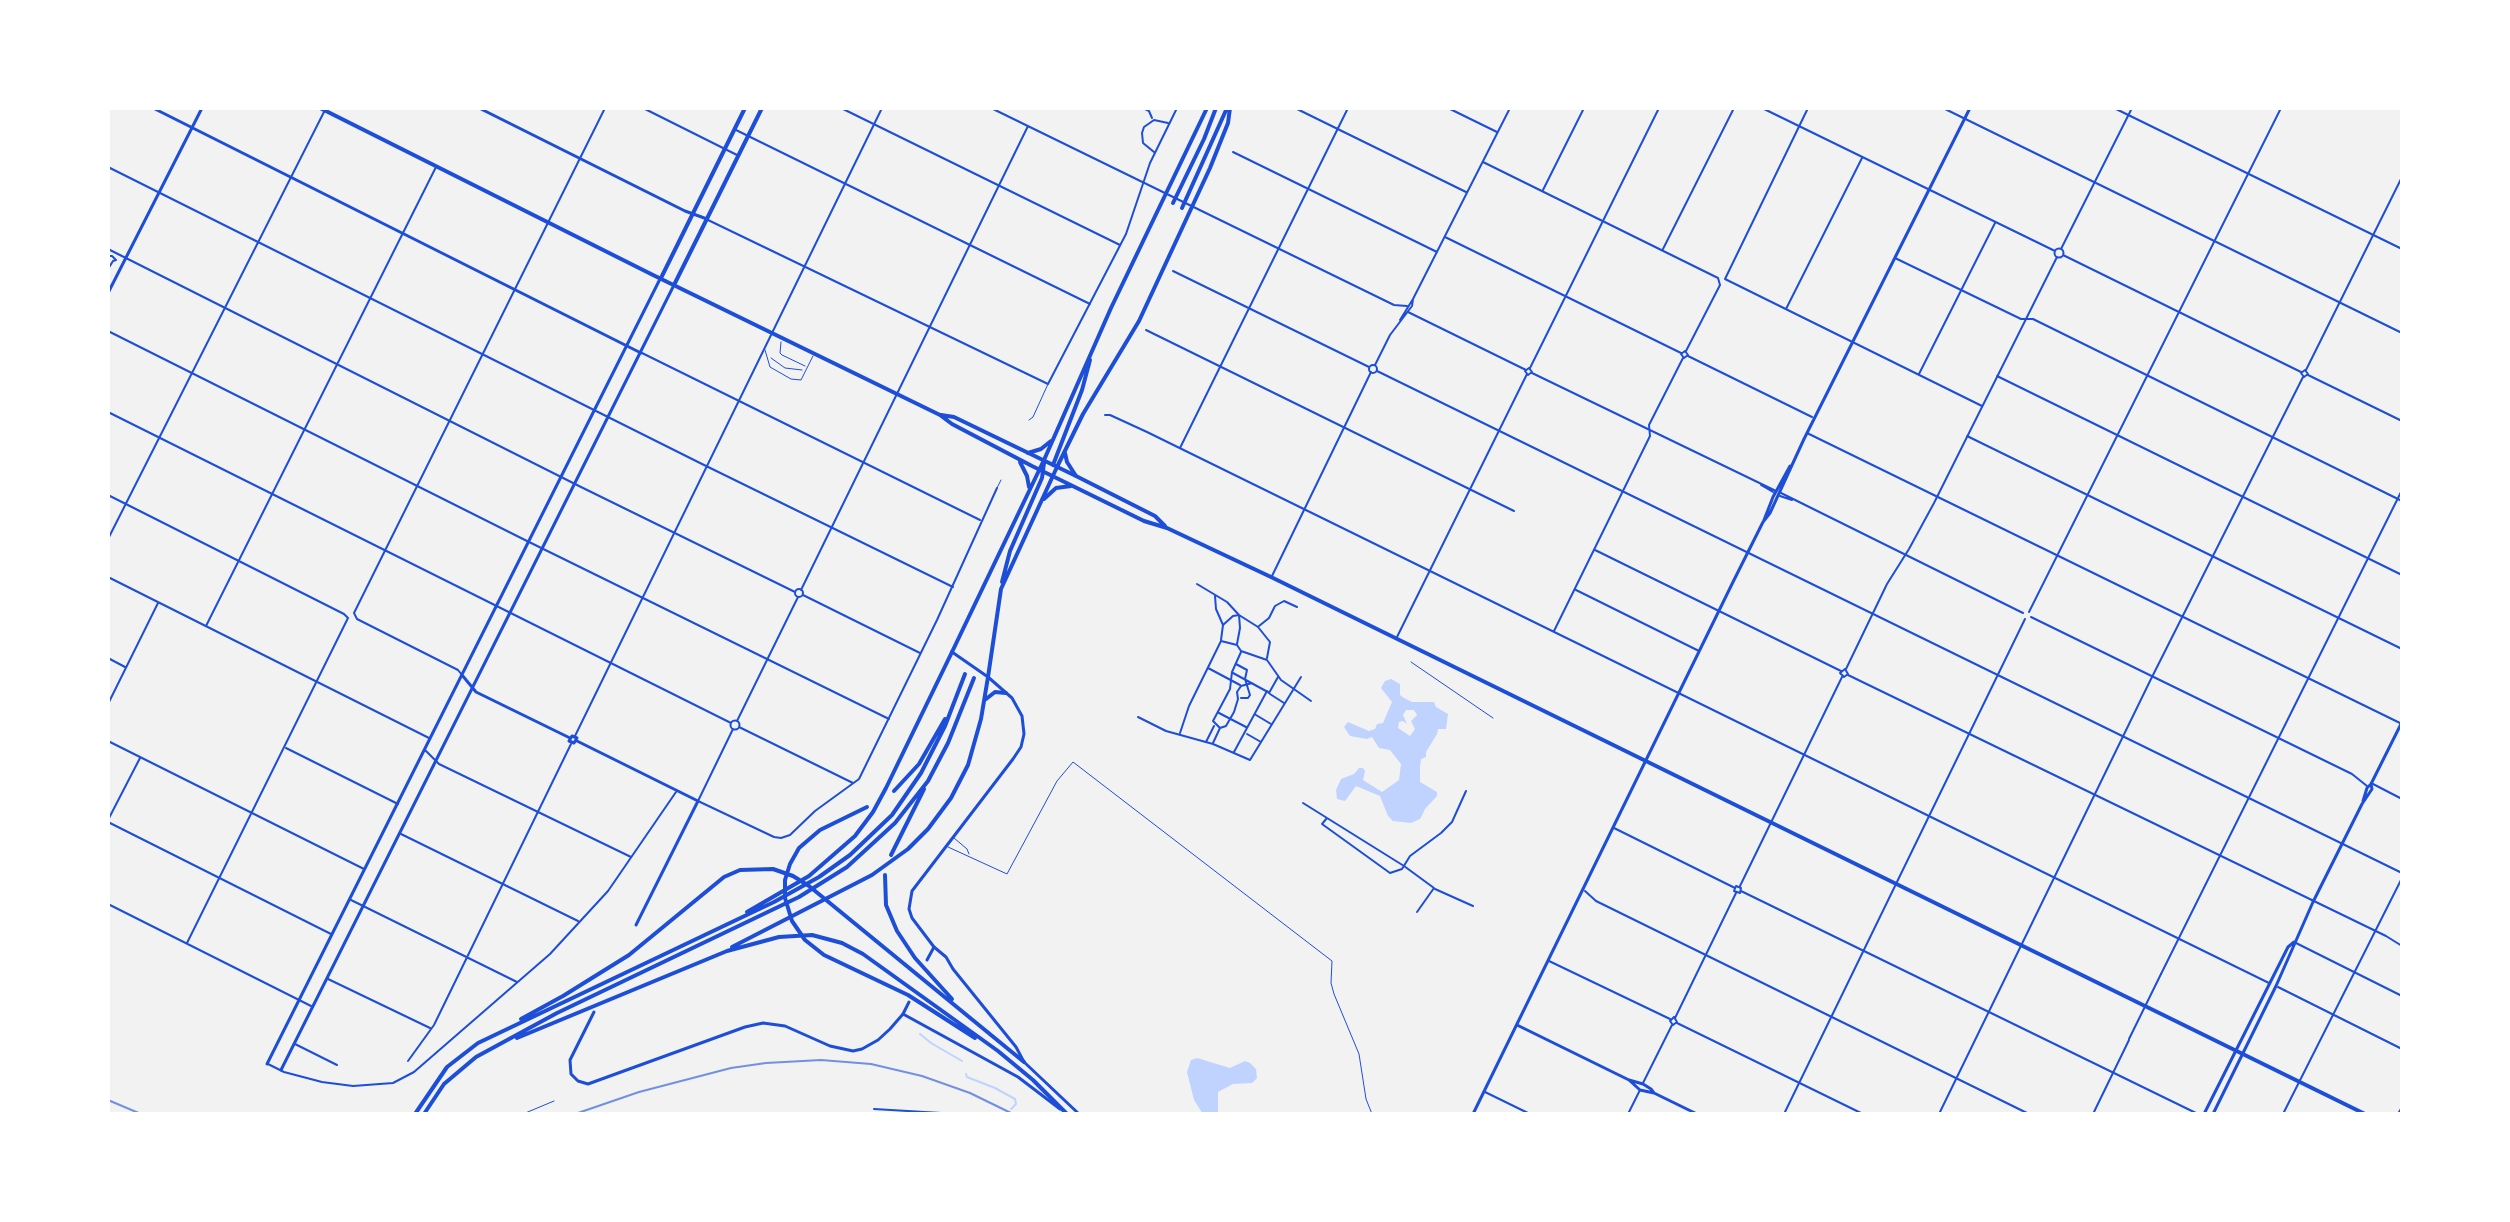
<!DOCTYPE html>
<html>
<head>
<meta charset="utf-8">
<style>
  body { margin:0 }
  #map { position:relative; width:2510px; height:1222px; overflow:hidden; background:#f2f2f2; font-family:"Sofia Sans Condensed",sans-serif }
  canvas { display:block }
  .frame { position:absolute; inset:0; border:110px solid #fff; pointer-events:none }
</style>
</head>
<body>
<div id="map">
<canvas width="2510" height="1222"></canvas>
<div class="frame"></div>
</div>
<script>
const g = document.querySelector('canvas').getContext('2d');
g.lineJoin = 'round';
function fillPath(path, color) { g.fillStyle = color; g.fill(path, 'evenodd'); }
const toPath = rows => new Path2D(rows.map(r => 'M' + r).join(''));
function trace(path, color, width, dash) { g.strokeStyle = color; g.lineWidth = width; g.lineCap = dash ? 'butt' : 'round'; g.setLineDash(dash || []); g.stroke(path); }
const water = toPath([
  [1391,679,1400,684,1400,695,1404,698,1412,702,1434,702,1436,707,1448,714,1446,729,1438,729,1437,734,1426,752,1426,757,1421,759,1420,767,1420,782,1437,792,1437,796,1425,809,1420,819,1411,823,1393,821,1388,816,1380,796,1356,786,1345,801,1337,799,1336,790,1341,779,1354,774,1359,768,1363,768,1365,771,1363,780,1382,792,1399,780,1401,764,1390,750,1379,748,1372,737,1367,739,1350,736,1344,727,1348,722,1369,731,1375,729,1377,724,1383,723,1392,702,1381,688,1385,681],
  [1406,710,1414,710,1417,715,1411,721,1415,729,1410,736,1398,728,1399,722,1403,721,1407,724,1403,715],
  [1197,1058,1230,1068,1245,1061,1250,1063,1256,1069,1257,1078,1252,1083,1233,1084,1218,1092,1218,1114,1203,1114,1194,1100,1187,1072,1191,1060]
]);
const stream = toPath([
  [920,1034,931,1043,962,1061],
  [966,1074,967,1077,995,1088,1015,1099,1016,1104,1011,1109]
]);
const service = toPath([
  [781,342,780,353,782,355,805,366],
  [765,350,770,367,791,379,801,380,813,356],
  [771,358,785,368,802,370],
  [1029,420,1033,417,1048,384],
  [997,488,1001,480],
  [1411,662,1493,718],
  [954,838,967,849,969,854],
  [948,847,1007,874,1057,781,1073,762,1332,961,1331,983,1334,994,1359,1054,1366,1099,1372,1114],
  [523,1114,554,1101]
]);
const pedestrian = toPath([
  [108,256,112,256,116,260,113,261,108,269],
  [1197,584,1227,602,1239,615,1258,627,1270,642,1267,658],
  [1215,596,1216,609,1223,625,1221,640],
  [1223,625,1233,616,1239,615,1240,628,1237,644],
  [1259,626,1269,618,1275,606,1284,601,1297,607],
  [1236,664,1247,670,1245,679,1250,695,1248,698,1241,698],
  [1208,668,1240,685],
  [1233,673,1266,691],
  [1270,694,1284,703],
  [1219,713,1246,727],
  [1256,715,1271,724],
  [1138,717,1166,731,1213,744,1250,760,1301,677],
  [1220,728,1213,721,1230,689,1232,672,1241,652],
  [1180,733,1189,706,1221,641,1237,645,1241,651,1267,660,1281,680,1311,701],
  [1247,734,1261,742],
  [1206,742,1214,726],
  [1213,743,1220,728,1226,726,1234,712,1238,699,1237,692,1241,686,1252,683],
  [1234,752,1267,691,1269,693,1278,677],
  [1303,803,1404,866,1434,888,1417,912],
  [1327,818,1322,824,1390,873,1402,869,1410,856,1441,833,1452,822,1466,791],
  [1435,889,1473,906],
  [2129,1039,2161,974]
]);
const minor = toPath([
  [643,108,737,155],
  [841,108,1120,245],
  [991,108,1394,305,1407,306],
  [1143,108,1149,111,1152,118],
  [1295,108,1466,192],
  [1448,108,1497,132],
  [1762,108,2055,251],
  [1808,108,1725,279,1982,406],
  [1943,108,2402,333],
  [2114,108,2402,249],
  [736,130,1090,304],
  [1154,152,1143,143,1142,133,1144,127,1154,120,1168,123],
  [1233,152,1437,252],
  [1483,162,1718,278,1720,285,1686,351],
  [108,167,700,463,953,587],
  [1543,190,1584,108],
  [708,220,1048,384,1126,234,1150,163,1177,108],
  [1445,237,1681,353],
  '2054.5 253a4.5 4.5 0 1 1 9 0a4.5 4.5 0 1 1-9 0Z',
  [108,249,581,487,795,592],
  [1663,249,1734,108],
  [2061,249,2132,108],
  [2063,255,2301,372],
  [1895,258,2021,319,2033,319,2402,501],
  [1173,271,1369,367],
  [1786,309,1862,158],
  [1408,312,1526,370],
  [1400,320,1413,299],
  [1146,330,1514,511],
  [108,331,523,539,889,719],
  [1685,351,1688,355,1684,358,1681,354,1685,351],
  [642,353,980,520],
  [1688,356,1812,417],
  '1369 369a4 4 0 1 1 8 0a4 4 0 1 1-8 0Z',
  [1375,365,1390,335,1412,306,1413,299,1510,108],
  [1529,368,1532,372,1528,375,1525,371,1529,368],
  [1530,368,1659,108],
  [2305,370,2308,374,2304,377,2301,373,2305,370],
  [2306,370,2402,177],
  [1377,371,2402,873],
  [1532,373,1776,491],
  [1919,374,1995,223],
  [2308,375,2402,421],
  [1997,376,2402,575],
  [108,412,731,723],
  [1105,415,1110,415,1147,432,2269,983],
  [1807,433,2400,723],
  [1967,436,2402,649],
  [1180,448,1348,108],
  [1761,485,1773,492],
  [1781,493,2023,613],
  [108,495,344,614,348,618,187,943],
  [1780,496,1792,500],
  [108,539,326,108],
  [1595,550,1841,671],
  [1272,576,1371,372],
  [108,577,429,738],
  '795 593a4 4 0 1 1 8 0a4 4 0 1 1-8 0Z',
  [801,590,1028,126],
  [1576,590,1699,651],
  [803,595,920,653],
  [2029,612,2281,108],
  [2031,617,2352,774,2367,786],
  [206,626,436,167],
  [1554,631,1650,436,1649,425,1683,358],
  [1397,637,1527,374],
  [108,658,125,667],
  [1845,669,1848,674,1844,677,1840,673,1845,669],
  [1846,669,1887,584,1909,549,1934,503,2057,257],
  [462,675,458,670,357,619,354,613,605,108],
  [1848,675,2386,936,2402,946],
  [108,704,158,603],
  '730.5 725a4.5 4.5 0 1 1 9 0a4.5 4.5 0 1 1-9 0Z',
  [737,721,798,597],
  [739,727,853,783],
  [733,729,698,801,774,837,781,838,790,835,815,811,859,779,937,620,997,488],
  [575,736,882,108],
  [108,741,364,869],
  [286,748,398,804],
  [425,750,439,764,631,857],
  [2373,784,2402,799],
  [108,820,140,758],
  [108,822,331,934],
  [1614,828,1735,888],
  [401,834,578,921],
  [1736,886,1741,888,1740,893,1734,891,1736,886],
  [1740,886,1842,677],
  [1585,891,1596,901,2029,1114],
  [1741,891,2198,1114],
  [351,900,517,982],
  [108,904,311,1006],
  [2296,943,2402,996],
  [1549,961,1670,1019],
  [2161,974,2402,490],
  [328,979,430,1028],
  [2278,987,2402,1049],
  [1674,1017,1677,1022,1673,1025,1670,1021,1674,1017],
  [1675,1018,1736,893],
  [1677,1023,1863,1114],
  [295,1044,337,1065],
  [408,1061,434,1025,571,744],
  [268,1064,284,1072,322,1082,353,1086,393,1083,414,1072,550,954,608,891,676,792],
  [1643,1083,1672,1025],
  [1485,1092,1530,1114],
  [874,1109,958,1114],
  [1628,1114,1640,1090],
  [1784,1114,2025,619],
  [1939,1114,2150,681,2303,377],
  [2093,1114,2129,1040],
  [2283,1114,2402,878],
  [2398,1114,2402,1107]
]);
const tertiary = toPath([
  [153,108,641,353],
  [479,108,685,211,707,219],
  [108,293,202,108],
  [1764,520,1773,497,1790,466],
  [462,675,476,692,570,738],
  [572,736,577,738,574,743,569,741,572,736],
  [577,741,698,801,636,925],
  [927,960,934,947,912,918,909,909,912,891,1013,759,1021,747,1024,734,1022,716,1012,698,988,677,952,652],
  [594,1012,570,1060,571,1074,578,1081,588,1084,745,1027,763,1023,785,1026,830,1046,853,1051,862,1049,878,1040,890,1029,903,1014,909,1002],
  [1517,1025,1629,1080,1643,1084,1651,1089,1654,1093],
  [267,1064,660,279],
  [281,1070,673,287],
  [1629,1080,1640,1090,1654,1093,1697,1114],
  [1473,1114,1733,582,1763,522,1770,513,1804,439,1970,108]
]);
const secondary = toPath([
  [2363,801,2367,788,2371,784],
  [934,947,946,957,953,969,1016,1047,1024,1062,1079,1114],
  [903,1014,1018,1077,1060,1109],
  [2204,1114,2288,947,2294,942],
  [2213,1114,2276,986,2313,902,2362,804,2372,789,2371,784,2402,722]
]);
const primary = toPath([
  [320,108,653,275,940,415,952,424,1032,466,1144,521,1167,528,1271,577,2365,1114],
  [661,278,745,108],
  [674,285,762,108],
  [941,415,954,417,1076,476,1155,516,1165,526],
  [1020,462,1027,476,1029,487],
  [1044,499,1056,488,1071,486],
  [1002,582,1010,551,1042,478,1044,463],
  [952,652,1044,460],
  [988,677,1001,589,1057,467]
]);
const motorway = toPath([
  [1173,203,1204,139,1216,108],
  [1182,208,1227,108],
  [1028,453,1041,449,1051,441],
  [1065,453,1067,462,1076,476],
  [1044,460,1111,308,1207,108],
  [1053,465,1082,390,1090,360],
  [1057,467,1083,414,1139,321,1210,168,1228,123,1230,108],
  [986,699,995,692,1006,693],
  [894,791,919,764,945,719],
  [867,807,820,830,799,848,790,864,785,880,785,898,792,921,805,940,824,955,908,995,975,1038],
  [891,855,924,789],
  [885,875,886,905,897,931,915,958,952,999],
  [747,912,809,876,855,836,873,812,886,788,952,652],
  [732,947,872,875,908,849,928,829,951,798,968,765,981,719,988,677],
  [521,1019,563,996,629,955,724,877,740,870,773,869,793,876,809,886,1024,1062],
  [517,1038,727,951,779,937,812,935,842,943,863,954,998,1051,1033,1080,1067,1114],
  [415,1114,447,1067,478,1043,774,902,819,877,850,855,892,815,921,773,945,726,965,674],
  [424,1114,444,1084,476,1057,557,1013,799,897,847,867,895,823,928,781,948,743,974,678]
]);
const rail = toPath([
  [108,1100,141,1114],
  [575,1114,639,1092,731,1068,766,1063,821,1060,871,1064,922,1076,970,1093,1013,1114]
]);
fillPath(water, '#bfd3fe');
trace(stream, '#bfd3fe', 2);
trace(service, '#1d4ed8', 1);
trace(pedestrian, '#1d4ed8', 2);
trace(minor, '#1d4ed8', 2);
trace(tertiary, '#1d4ed8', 3);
trace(secondary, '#1d4ed8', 3);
trace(primary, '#1d4ed8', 4);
trace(motorway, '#1d4ed8', 4);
trace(rail, '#7290e2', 2);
</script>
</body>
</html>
